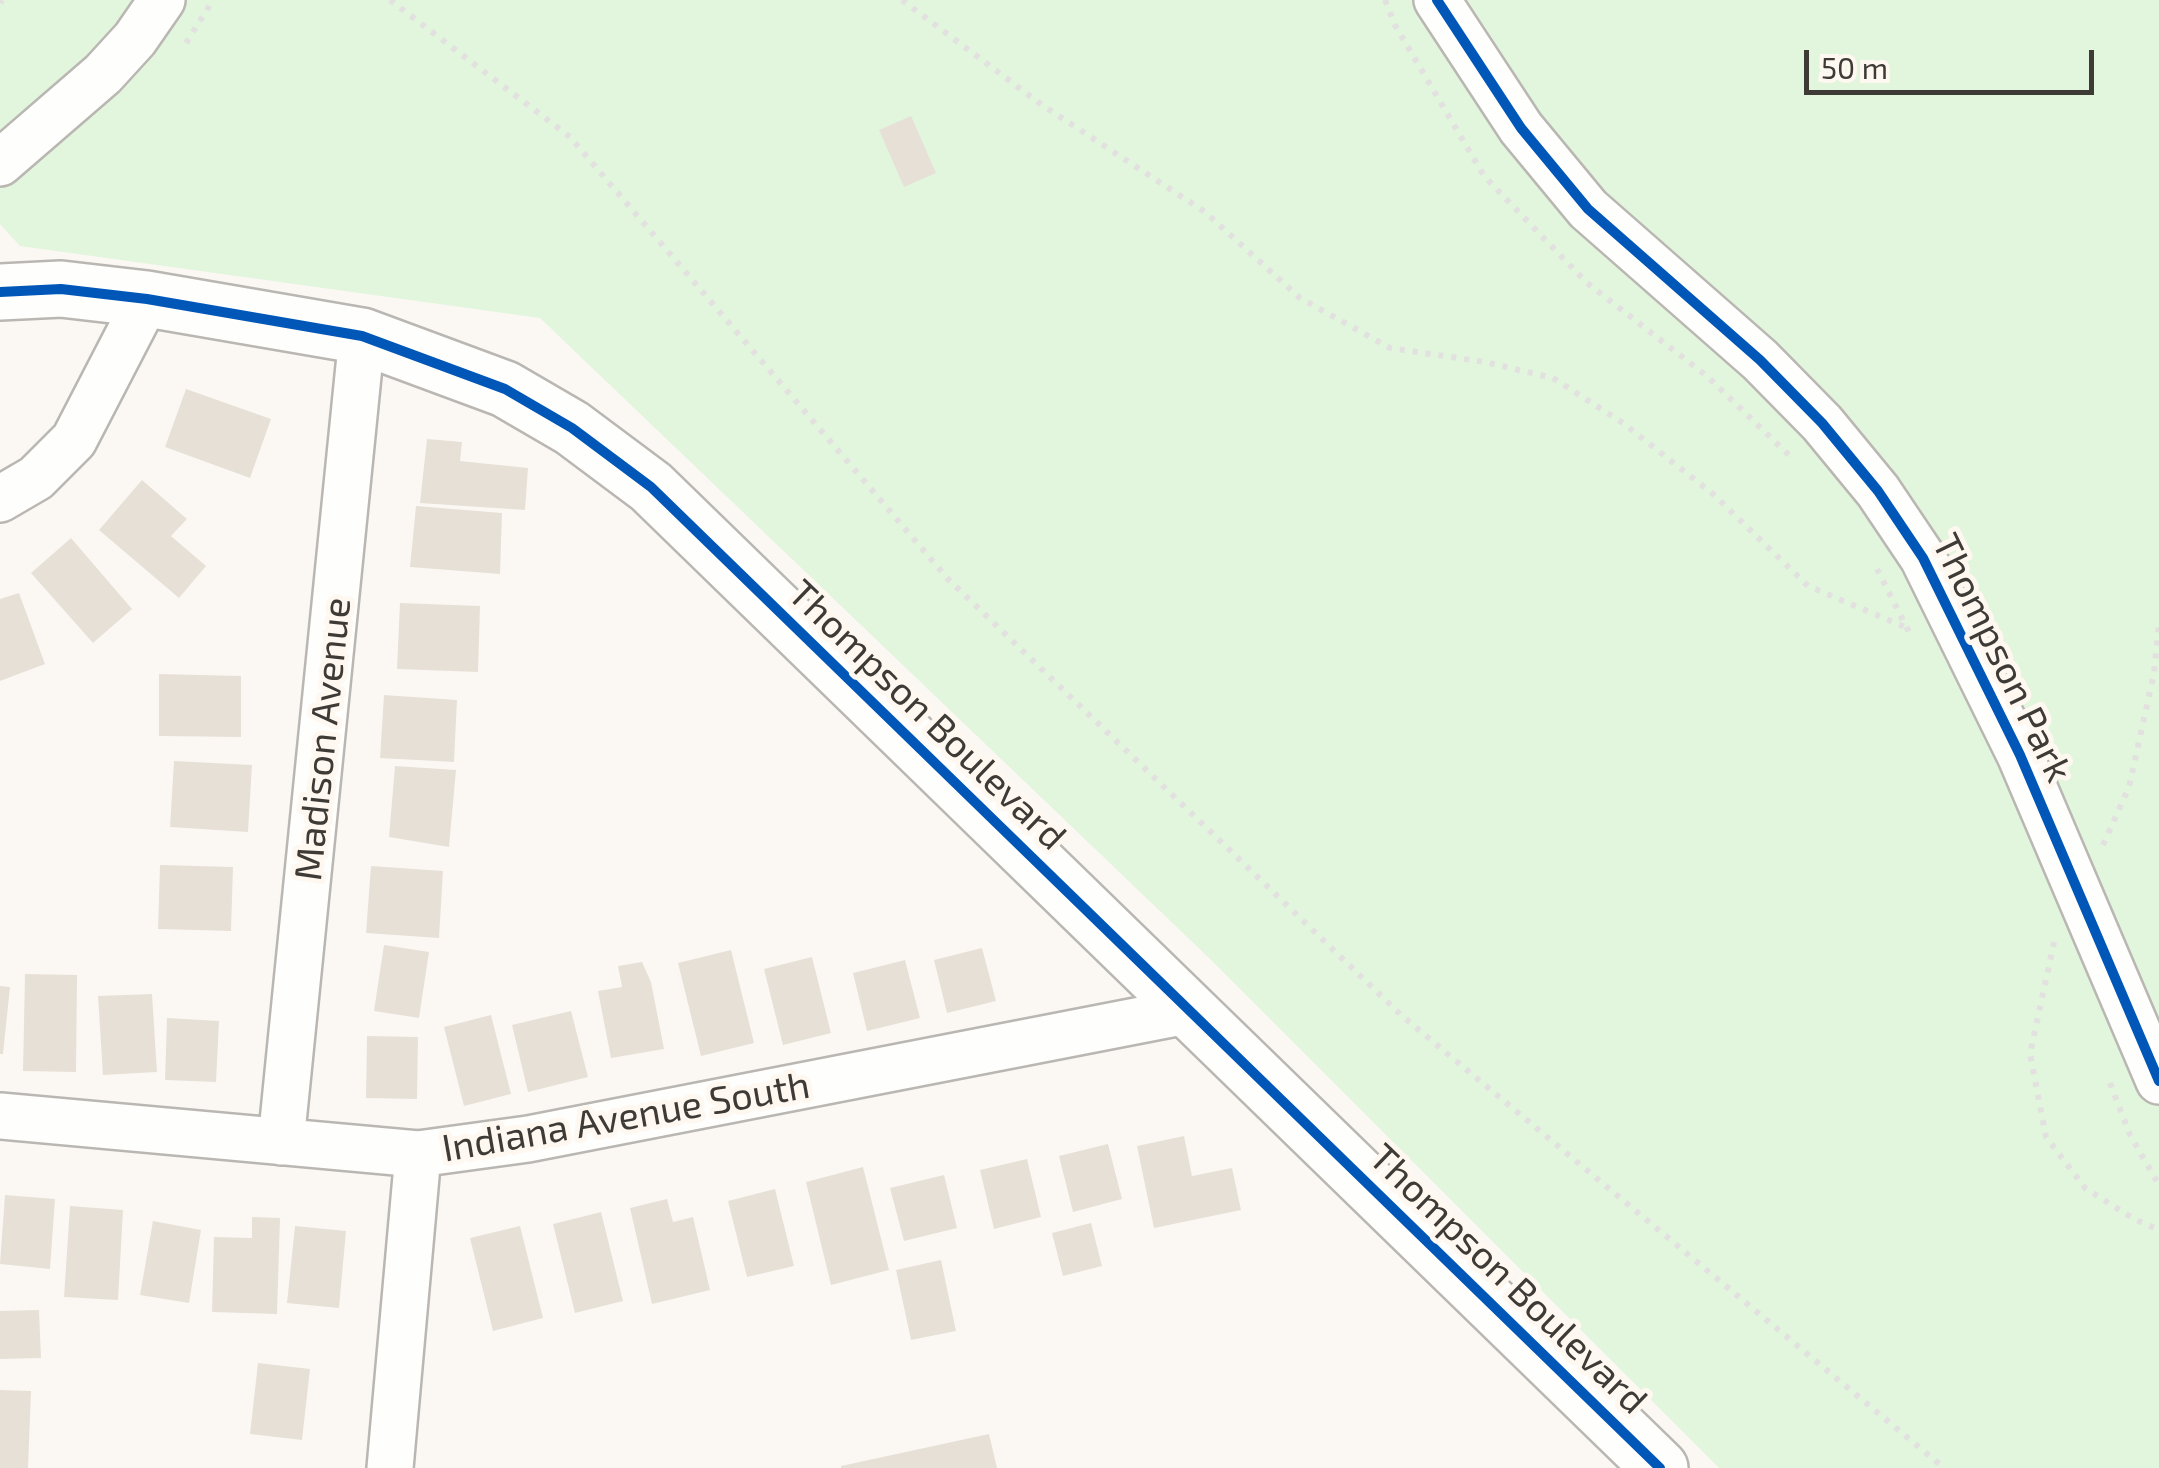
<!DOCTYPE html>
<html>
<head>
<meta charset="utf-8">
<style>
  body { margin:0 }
  #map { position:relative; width:2159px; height:1468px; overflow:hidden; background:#fbf8f4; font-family:"Exo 2",sans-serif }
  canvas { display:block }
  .scale { position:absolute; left:1804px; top:50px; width:290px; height:45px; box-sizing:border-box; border:5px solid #3e3a36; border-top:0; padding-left:12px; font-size:30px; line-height:35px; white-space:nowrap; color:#3e3a36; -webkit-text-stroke:8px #fef8f1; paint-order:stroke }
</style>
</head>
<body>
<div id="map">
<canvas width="2159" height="1468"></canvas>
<div class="scale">50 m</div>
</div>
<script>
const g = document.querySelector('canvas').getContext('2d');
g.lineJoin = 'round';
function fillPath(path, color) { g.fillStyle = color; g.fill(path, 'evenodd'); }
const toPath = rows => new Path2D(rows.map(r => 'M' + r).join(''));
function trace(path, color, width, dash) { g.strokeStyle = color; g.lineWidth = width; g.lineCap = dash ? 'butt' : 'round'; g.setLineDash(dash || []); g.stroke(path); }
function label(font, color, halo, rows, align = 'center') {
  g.font = font + ' "Exo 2",sans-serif'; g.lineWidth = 10; g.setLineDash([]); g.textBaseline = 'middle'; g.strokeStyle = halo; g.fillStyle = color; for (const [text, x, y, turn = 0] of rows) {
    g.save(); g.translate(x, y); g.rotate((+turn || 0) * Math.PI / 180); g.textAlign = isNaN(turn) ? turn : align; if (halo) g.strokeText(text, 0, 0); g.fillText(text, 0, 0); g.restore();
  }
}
const green = toPath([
  [0,0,2159,0,2159,1468,1719,1468,1207,956,540,318,20,246,0,224]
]);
const building = toPath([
  [911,116,936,173,904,187,879,130],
  [186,389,271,419,250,478,165,447],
  [427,439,462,442,460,461,528,468,525,510,420,503],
  [142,480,187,519,171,536,206,566,179,598,99,530],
  [416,506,502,513,500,574,410,567],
  [71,538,132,609,93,643,31,573],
  [19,593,45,664,0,681,0,599],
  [400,603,480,606,478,672,397,669],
  [159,674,241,676,241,737,159,736],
  [384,695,457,700,454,762,380,758],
  [174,761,252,765,248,832,170,827],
  [395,766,456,770,449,847,389,837],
  [160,865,233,867,231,931,158,929],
  [371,866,443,871,439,938,366,933],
  [384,945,429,952,419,1018,374,1011],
  [982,948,996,1001,947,1013,934,960],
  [731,950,754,1043,701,1056,678,963],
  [812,957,831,1033,783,1045,764,969],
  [905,960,920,1018,867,1031,853,973],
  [642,962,651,982,664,1049,611,1058,598,991,622,987,618,966],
  [25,974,77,975,76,1072,23,1071],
  [0,986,10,987,3,1054,0,1054],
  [152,994,157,1072,103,1075,98,996],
  [571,1011,588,1077,528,1092,512,1025],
  [491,1015,511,1094,464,1106,444,1027],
  [167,1018,219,1021,216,1082,165,1080],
  [367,1036,418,1037,417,1099,366,1098],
  [1184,1136,1192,1176,1232,1168,1241,1210,1154,1228,1137,1146],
  [1108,1144,1122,1199,1073,1212,1059,1156],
  [1027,1159,1041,1217,994,1229,980,1170],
  [863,1167,889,1270,831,1285,806,1182],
  [944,1175,957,1228,904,1241,890,1188],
  [775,1189,794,1266,747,1277,728,1201],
  [5,1195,55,1199,50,1269,0,1264],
  [667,1199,673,1222,693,1217,710,1290,652,1304,630,1208],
  [70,1206,123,1210,118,1300,64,1297],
  [601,1212,623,1301,575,1313,553,1224],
  [252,1217,280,1218,277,1314,212,1312,214,1237,252,1238],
  [153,1221,201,1230,189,1303,140,1295],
  [1091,1223,1102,1266,1063,1276,1052,1233],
  [295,1226,346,1231,339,1308,287,1303],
  [520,1226,543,1318,493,1331,470,1238],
  [941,1260,956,1331,911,1340,896,1270],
  [39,1310,41,1358,0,1359,0,1311],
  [258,1363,310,1369,302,1440,250,1434],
  [0,1390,31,1391,28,1468,0,1468],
  [989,1434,997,1468,841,1468,841,1466]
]);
const path = toPath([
  [390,0,570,137,948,579,1401,1015,1944,1468],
  [902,0,1042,105,1205,212,1300,298,1390,348,1485,362,1553,378,1623,423,1713,494,1808,586,1905,627],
  [1385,0,1395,25,1484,176,1586,282,1708,377,1794,460],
  [0,3,2,0],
  [186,43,213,0],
  [1877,569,1912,638],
  [2103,845,2129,787,2154,673,2159,622],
  [2054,942,2030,1054,2046,1137,2085,1188,2134,1219,2159,1230],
  [2110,1083,2130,1135,2159,1185]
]);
const minor = toPath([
  [1437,0,1521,128,1588,209,1760,360,1822,423,1878,491,1923,558,2020,755,2159,1081],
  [0,163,103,74,135,39,162,0],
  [0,499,36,478,74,440,147,299],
  [0,1116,418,1154,528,1139,1187,1011],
  [281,1142,362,336],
  [390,1468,418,1154]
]);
const tertiary = toPath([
  [0,292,61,289,147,299,362,336,505,389,572,428,651,487,1660,1468]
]);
const cycleway = toPath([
  [1437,0,1521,128,1588,209,1760,360,1822,423,1878,491,1923,558,2020,755,2159,1081],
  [0,292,61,289,147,299,362,336,505,389,572,428,651,487,1660,1468]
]);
const streetNames = [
  ["Thompson Park",2002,658,64],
  ["Thompson Boulevard",927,715,44],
  ["Madison Avenue",323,739,-84],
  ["Indiana Avenue South",626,1117,-10],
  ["Thompson Boulevard",1508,1279,44]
];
fillPath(green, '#e2f5dd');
fillPath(building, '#e7e0d7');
trace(minor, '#bab7b3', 50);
trace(tertiary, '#bab7b3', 60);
trace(path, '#e2e1e0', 6, [5, 8]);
trace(minor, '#fefefd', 45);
trace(tertiary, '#fefefd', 55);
trace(cycleway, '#0057b8', 10);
label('38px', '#3e3a36', '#fef8f1', streetNames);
</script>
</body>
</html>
